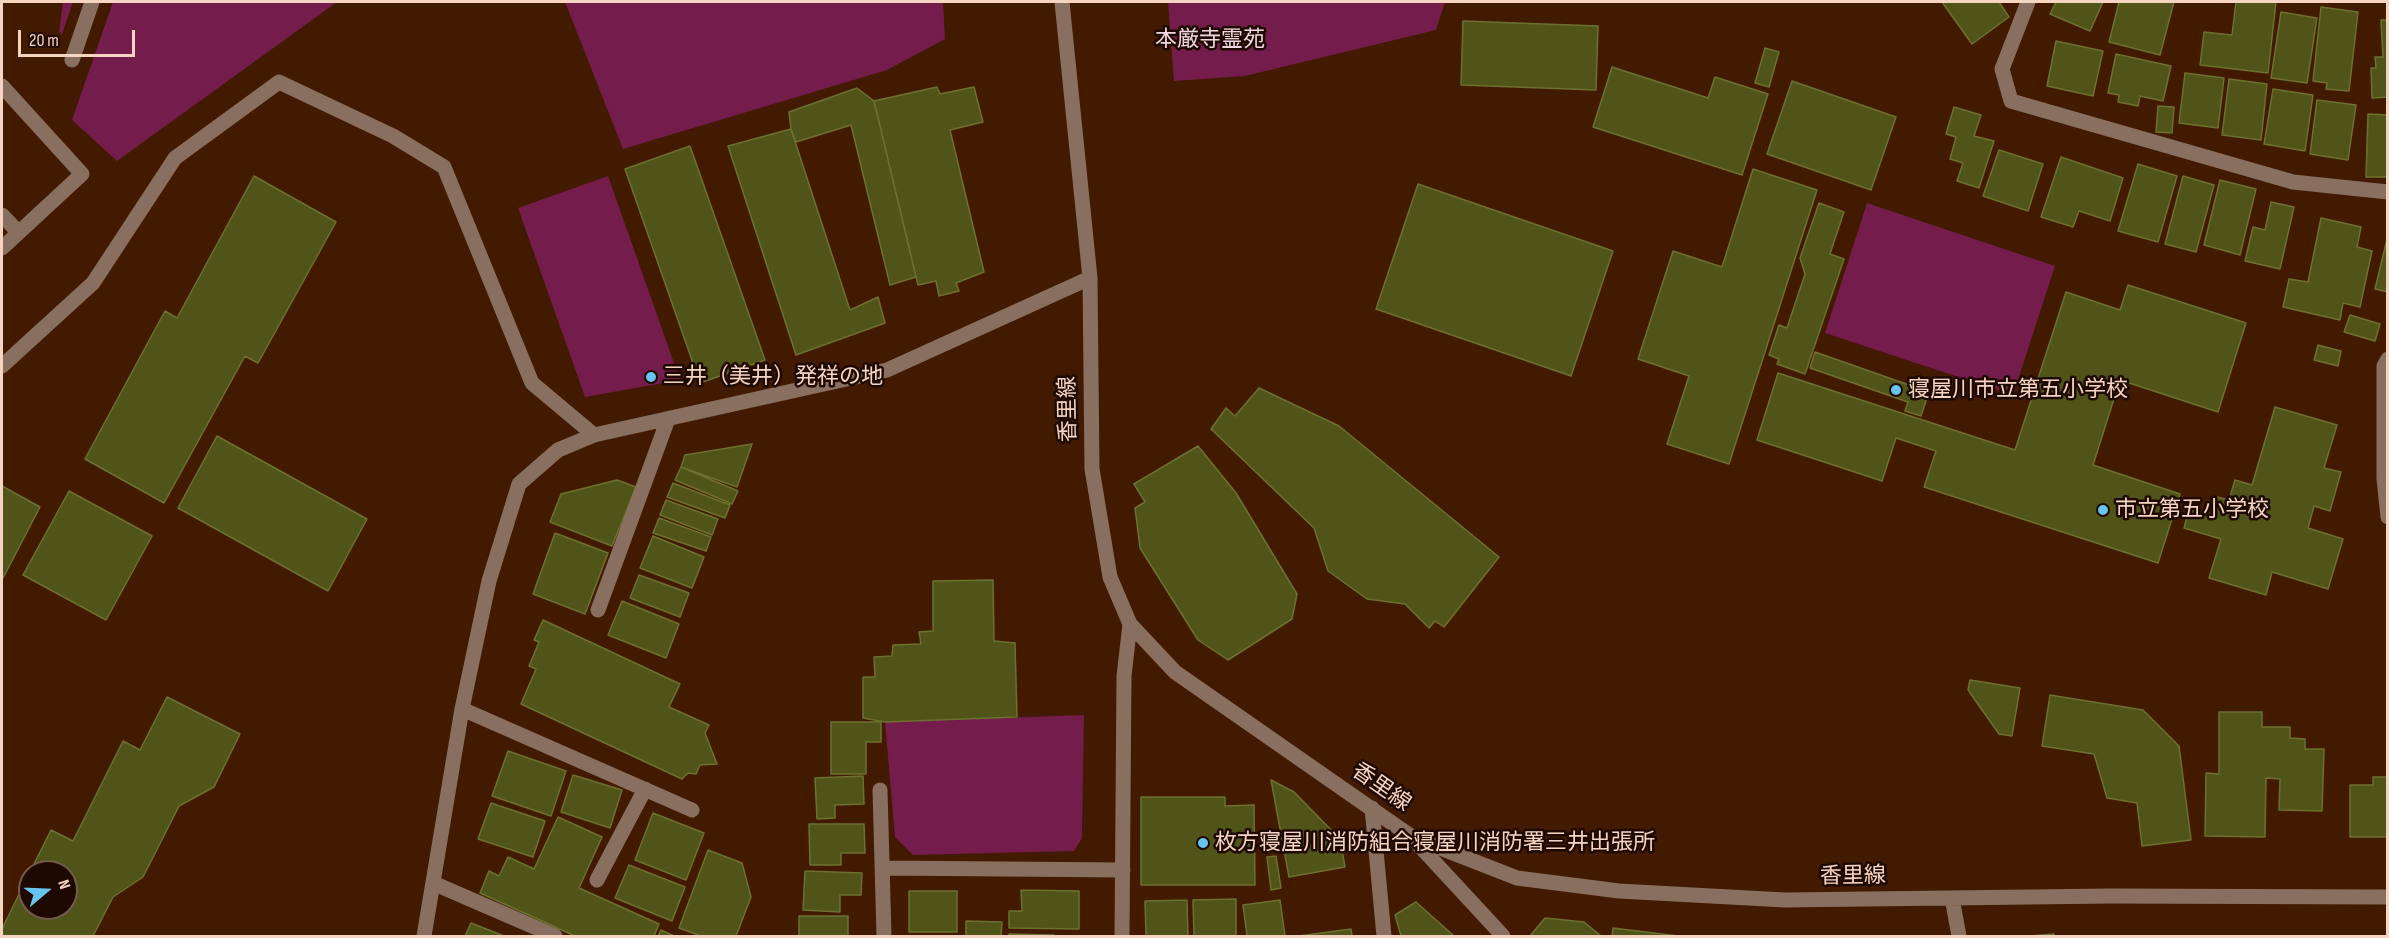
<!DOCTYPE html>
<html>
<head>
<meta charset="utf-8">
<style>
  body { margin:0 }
  #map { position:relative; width:2389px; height:938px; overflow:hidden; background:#411a00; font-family:"Sofia Sans Condensed",sans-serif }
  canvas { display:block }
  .frame { position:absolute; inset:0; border:3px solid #f5d4c1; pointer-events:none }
  .north { position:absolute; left:18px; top:860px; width:60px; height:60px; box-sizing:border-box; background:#1e0900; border:2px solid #745a4d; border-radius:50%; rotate:71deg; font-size:16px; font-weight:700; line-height:24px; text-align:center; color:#f5d4c1 }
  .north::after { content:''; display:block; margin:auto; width:21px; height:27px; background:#68c4f0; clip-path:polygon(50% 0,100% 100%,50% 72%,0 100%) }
  .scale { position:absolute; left:18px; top:30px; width:117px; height:27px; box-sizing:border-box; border:3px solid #f5d4c1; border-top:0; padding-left:8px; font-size:18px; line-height:21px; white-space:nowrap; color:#f5d4c1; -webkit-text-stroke:4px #1e0900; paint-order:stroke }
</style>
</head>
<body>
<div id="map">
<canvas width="2389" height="938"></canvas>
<div class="frame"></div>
<div class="north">N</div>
<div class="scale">20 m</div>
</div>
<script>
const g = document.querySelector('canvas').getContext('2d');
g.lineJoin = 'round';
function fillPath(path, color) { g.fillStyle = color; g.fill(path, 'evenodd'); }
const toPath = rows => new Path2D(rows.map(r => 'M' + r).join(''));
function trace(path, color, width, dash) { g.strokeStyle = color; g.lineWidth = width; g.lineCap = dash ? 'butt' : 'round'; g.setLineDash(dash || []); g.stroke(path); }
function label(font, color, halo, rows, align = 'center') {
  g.font = font + ' "Sofia Sans Condensed","Noto Sans JP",sans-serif'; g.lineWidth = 5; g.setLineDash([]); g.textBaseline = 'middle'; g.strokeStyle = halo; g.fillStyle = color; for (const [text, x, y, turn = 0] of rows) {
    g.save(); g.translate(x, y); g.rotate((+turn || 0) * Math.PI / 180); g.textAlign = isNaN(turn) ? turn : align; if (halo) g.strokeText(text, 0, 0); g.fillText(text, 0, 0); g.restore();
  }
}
const green = toPath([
  [63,2,73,2,62,34,59,32],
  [113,2,337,2,117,161,72,120],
  [565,2,943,2,945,39,887,70,623,149],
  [1168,2,1445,2,1436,30,1245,76,1174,81],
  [608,176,680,380,585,397,518,208],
  [1867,203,2055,266,2013,395,1825,333],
  [1084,715,1082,838,1074,851,913,855,895,837,885,722]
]);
const building = toPath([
  [1942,2,1999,2,2009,17,1972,44,1942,2],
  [2056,2,2103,2,2090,31,2050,14,2056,2],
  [2119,2,2174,2,2160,55,2109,42,2119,2],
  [2236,2,2276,2,2268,73,2200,65,2204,32,2232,35,2236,2],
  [2321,7,2358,12,2349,91,2326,89,2327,83,2313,81,2321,7],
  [2281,12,2317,18,2307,83,2271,78,2281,12],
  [2381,20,2388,20,2388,97,2372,98,2371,68,2376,68,2375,57,2383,57,2381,20],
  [1463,21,1598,26,1596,90,1461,85,1463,21],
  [2056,41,2103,51,2093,96,2047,86,2056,41],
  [1765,48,1779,52,1769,87,1755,83,1765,48],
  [2116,54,2171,66,2163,101,2140,96,2138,106,2118,102,2119,95,2108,93,2116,54],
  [1612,67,1708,98,1715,77,1768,94,1742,175,1593,127,1612,67],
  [2185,73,2224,78,2218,128,2179,123,2185,73],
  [2229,79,2267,84,2261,140,2222,135,2229,79],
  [1792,81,1896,117,1871,190,1767,154,1792,81],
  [937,87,940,94,974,87,983,122,950,130,984,272,956,283,959,291,939,296,936,281,918,285,874,101,937,87],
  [857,88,874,101,916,277,890,285,851,125,796,142,791,129,789,112,857,88],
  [2273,89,2313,95,2305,151,2264,144,2273,89],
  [2317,100,2356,105,2348,160,2310,154,2317,100],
  [2158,106,2174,107,2172,133,2156,132,2158,106],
  [1954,107,1981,115,1974,136,1994,141,1979,188,1957,181,1963,163,1950,159,1956,137,1946,134,1954,107],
  [2368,114,2388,115,2388,177,2366,177,2368,114],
  [791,129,850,310,878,297,885,323,796,355,728,146,791,129],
  [690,146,765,360,700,383,625,169,690,146],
  [1999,150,2043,164,2028,211,1983,196,1999,150],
  [2061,157,2123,178,2110,221,2079,211,2073,227,2041,217,2061,157],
  [2138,164,2177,176,2158,242,2118,231,2138,164],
  [1753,169,1817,190,1729,464,1667,444,1689,376,1638,359,1673,251,1722,267,1753,169],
  [254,176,336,222,258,363,245,356,164,503,85,459,165,311,177,318,254,176],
  [2183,176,2214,185,2196,252,2165,244,2183,176],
  [2220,180,2256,189,2240,255,2204,245,2220,180],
  [1418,184,1613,251,1571,376,1376,309,1418,184],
  [2271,202,2294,207,2280,269,2245,261,2253,227,2265,230,2271,202],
  [1819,203,1844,212,1830,254,1844,259,1805,374,1777,364,1779,359,1769,355,1779,325,1787,328,1805,274,1800,258,1819,203],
  [2321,218,2361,227,2357,247,2372,251,2360,307,2343,303,2340,320,2283,307,2289,279,2308,282,2321,218],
  [2388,235,2388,292,2375,289,2388,235],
  [2128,285,2246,323,2218,412,2120,380,2093,465,2180,494,2158,563,1924,487,1936,451,1896,438,1882,481,1757,440,1778,373,2015,450,2066,292,2120,310,2128,285],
  [2350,315,2380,324,2375,341,2344,332,2350,315],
  [2318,345,2341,351,2338,366,2314,360,2318,345],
  [1815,352,1929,392,1921,416,1905,411,1908,402,1810,368,1815,352],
  [1259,388,1339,426,1499,557,1444,627,1435,621,1429,628,1405,604,1367,599,1328,571,1314,528,1211,429,1226,408,1235,416,1259,388],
  [2275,407,2337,425,2324,468,2341,472,2330,511,2314,506,2308,528,2343,539,2328,589,2272,572,2266,595,2209,578,2221,539,2184,528,2189,509,2212,516,2217,497,2229,500,2235,480,2252,485,2275,407],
  [217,436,367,519,328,591,178,508,217,436],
  [752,444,737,487,681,467,685,455,752,444],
  [1198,446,1236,493,1297,594,1292,619,1228,660,1198,640,1140,548,1135,508,1145,502,1134,484,1198,446],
  [681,467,738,491,732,504,675,480,681,467],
  [617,480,636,487,612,546,550,522,561,494,617,480],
  [673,483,730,505,725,518,667,497,673,483],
  [2,486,40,507,2,580,2,486],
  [69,491,152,536,106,620,23,575,69,491],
  [666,500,718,519,712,535,660,515,666,500],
  [659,518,711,537,706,551,653,533,659,518],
  [555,533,608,553,585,614,533,594,555,533],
  [653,536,704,557,692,588,640,568,653,536],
  [639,575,689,593,680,617,630,598,639,575],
  [993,580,994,641,1015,643,1017,717,885,722,863,718,863,677,875,677,874,657,892,656,893,645,921,644,919,632,933,631,933,581,993,580],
  [622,601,679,624,666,658,608,635,622,601],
  [543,620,680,684,669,707,709,725,705,733,717,764,700,765,696,774,688,773,682,779,521,704,536,669,529,666,539,642,534,640,543,620],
  [1970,680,2020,688,2012,736,1999,734,1968,690,1970,680],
  [2050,695,2143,710,2179,746,2191,840,2142,846,2137,803,2107,798,2094,754,2042,746,2050,695],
  [167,697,240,734,214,787,179,806,143,877,113,897,93,936,2,936,2,929,30,872,30,908,66,908,66,872,30,872,51,830,73,841,123,741,140,750,167,697],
  [2219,712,2262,712,2262,727,2290,727,2290,738,2305,739,2305,749,2324,749,2322,811,2279,810,2280,779,2266,778,2265,837,2205,836,2206,773,2219,774,2219,712],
  [831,722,881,722,881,742,866,742,866,774,831,774,831,722],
  [508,751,566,771,551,816,492,796,508,751],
  [573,775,622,790,610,828,561,812,573,775],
  [863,776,864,804,835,805,835,818,817,819,815,778,863,776],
  [2373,777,2388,777,2388,837,2350,837,2350,785,2373,785,2373,777],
  [1271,780,1294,792,1340,839,1345,867,1289,877,1271,780],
  [1141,797,1225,797,1225,806,1254,805,1255,885,1141,885,1141,797],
  [491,803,545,821,533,857,478,839,491,803],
  [653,813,704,833,686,880,635,860,653,813],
  [558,817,602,837,579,888,659,924,654,936,575,936,480,893,489,871,499,876,508,857,534,869,558,817],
  [809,824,864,824,865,853,841,853,841,865,810,865,809,824],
  [708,850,742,863,751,897,736,936,701,936,679,928,708,850],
  [1276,856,1281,888,1271,890,1267,857,1276,856],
  [629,865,685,887,672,921,615,898,629,865],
  [805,871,862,873,861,895,840,895,840,912,803,910,805,871],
  [1021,890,1079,891,1079,929,1009,928,1009,911,1022,911,1021,890],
  [909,891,957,891,957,932,909,932,909,891],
  [1236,899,1236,936,1194,936,1193,900,1236,899],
  [1187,900,1188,936,1146,936,1145,901,1187,900],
  [1280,900,1285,936,1247,936,1243,905,1280,900],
  [1416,902,1454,936,1401,936,1395,915,1416,902],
  [799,916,848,916,848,936,799,936,799,916],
  [1545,918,1584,922,1601,936,1530,936,1545,918],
  [966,921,1002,922,1001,936,966,936,966,921],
  [471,923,504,936,465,936,471,923],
  [1613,928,1678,936,1612,936,1613,928],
  [1351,929,1352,936,1299,936,1351,929],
  [661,930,674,936,658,936,661,930],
  [1009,934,1054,935,1054,936,1009,936,1009,934],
  [2054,934,2054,936,2030,936,2054,934]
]);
const minor = toPath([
  [1062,2,1090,278,1092,469,1110,577,1130,624,1175,672,1412,837,1517,878,1619,891,1785,900,2110,896,2388,897],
  [2028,2,2002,69,2011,101,2293,182,2388,192],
  [72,60,92,2],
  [2,86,82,174,2,248],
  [2,215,18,232],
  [2388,359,2384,366,2384,479,2388,517],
  [2,366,93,283,175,158,279,82,393,136,444,167,532,383,594,435],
  [598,610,668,419],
  [462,709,692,810],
  [880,790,884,936],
  [1372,808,1384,936],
  [1416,842,1503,936],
  [883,868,1123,870],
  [597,880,645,789],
  [433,883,555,936],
  [1952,898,1959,936],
  [424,936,462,709,489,581,519,484,558,450,594,435,887,370,1090,278],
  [1122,936,1124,676,1130,624]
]);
const markers = [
  [651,377,6,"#68c4f0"],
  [1896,390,6,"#68c4f0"],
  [2103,510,6,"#68c4f0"],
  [1203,843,6,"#68c4f0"]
];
const parkNames = [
  ["本厳寺霊苑",1210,40]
];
const poiNames = [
  ["三井（美井）発祥の地",663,377],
  ["寝屋川市立第五小学校",1908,390],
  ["市立第五小学校",2115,510],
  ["枚方寝屋川消防組合寝屋川消防署三井出張所",1215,843]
];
const streetNames = [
  ["香里線",1069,409,-91],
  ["香里線",1381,788,35],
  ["香里線",1853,877,-1]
];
fillPath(green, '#741c4c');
fillPath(building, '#515418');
trace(building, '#6d712d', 1.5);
trace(minor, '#896f60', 15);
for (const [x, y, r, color] of markers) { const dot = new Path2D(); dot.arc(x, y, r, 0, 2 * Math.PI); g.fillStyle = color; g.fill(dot); trace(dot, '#1e0900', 2); }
label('22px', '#f0d5e0', '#1e0900', parkNames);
label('22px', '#f5d4c1', '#1e0900', poiNames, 'left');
label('22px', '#f5d4c1', '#1e0900', streetNames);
</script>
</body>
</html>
